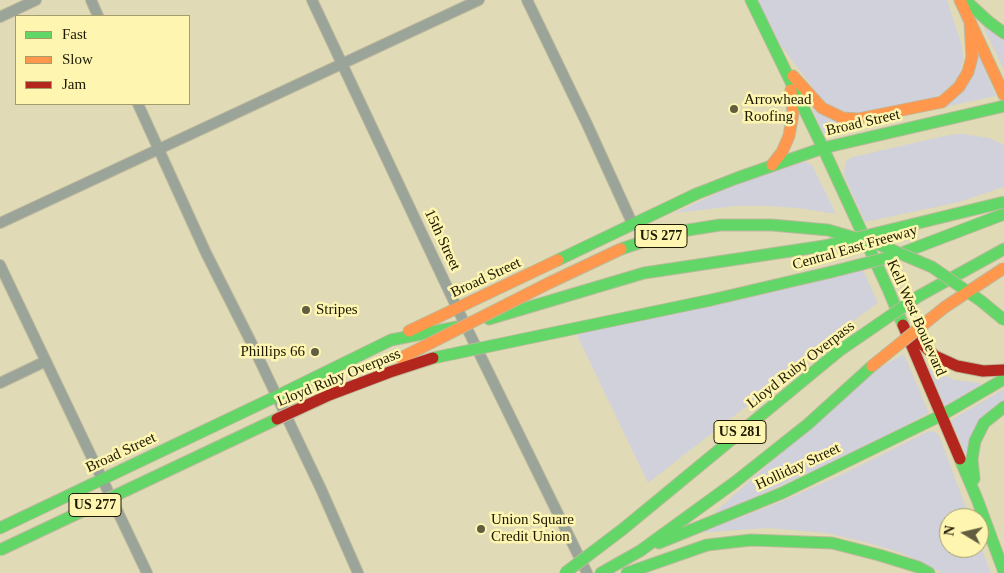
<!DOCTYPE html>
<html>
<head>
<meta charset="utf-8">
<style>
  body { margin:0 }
  #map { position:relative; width:1004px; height:573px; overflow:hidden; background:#e0dab6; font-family:"Times New Roman",serif }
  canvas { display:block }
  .legend { position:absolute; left:15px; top:15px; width:175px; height:90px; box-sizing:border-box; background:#fef5b1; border:1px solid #a49d6a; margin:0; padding:6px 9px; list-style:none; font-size:15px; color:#1d1900 }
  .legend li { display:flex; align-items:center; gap:10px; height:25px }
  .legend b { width:25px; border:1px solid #a49d6a }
  .north { position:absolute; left:939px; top:508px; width:50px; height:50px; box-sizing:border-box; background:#fef5b1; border:1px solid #a49d6a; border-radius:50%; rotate:279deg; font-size:14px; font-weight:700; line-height:20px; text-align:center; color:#1d1900 }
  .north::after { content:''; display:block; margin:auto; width:18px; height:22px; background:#615d40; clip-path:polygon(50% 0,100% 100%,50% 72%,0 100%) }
</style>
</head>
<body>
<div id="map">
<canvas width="1004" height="573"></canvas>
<ul class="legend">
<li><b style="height:6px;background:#63d668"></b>Fast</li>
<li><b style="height:6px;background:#ff974d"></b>Slow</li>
<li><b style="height:6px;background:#b3261e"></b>Jam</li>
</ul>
<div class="north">N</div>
</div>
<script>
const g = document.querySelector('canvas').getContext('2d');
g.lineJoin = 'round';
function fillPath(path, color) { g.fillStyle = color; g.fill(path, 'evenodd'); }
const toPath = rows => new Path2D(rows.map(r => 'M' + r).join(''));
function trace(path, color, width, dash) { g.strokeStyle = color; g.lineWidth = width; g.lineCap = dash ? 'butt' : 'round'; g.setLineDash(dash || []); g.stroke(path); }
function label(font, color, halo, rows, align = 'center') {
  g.font = font + ' "Times New Roman",serif'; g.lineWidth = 5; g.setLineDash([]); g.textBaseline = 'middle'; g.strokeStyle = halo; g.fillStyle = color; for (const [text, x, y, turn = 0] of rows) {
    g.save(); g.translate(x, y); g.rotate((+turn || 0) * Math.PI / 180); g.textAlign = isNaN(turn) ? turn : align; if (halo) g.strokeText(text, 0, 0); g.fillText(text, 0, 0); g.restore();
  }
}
const green = toPath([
  [756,0,947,0,962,46,963,59,960,73,956,81,941,94,930,99,857,113,849,113,830,107,820,97,770,31],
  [985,26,1004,41,1004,70,984,28],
  [977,51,996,96,823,133,813,111,813,109,815,108,825,116,937,107],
  [963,134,989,138,1000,143,1004,146,1004,187,959,202,865,222,845,178,844,172,846,161,853,157,949,135],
  [806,162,812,165,836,214,798,208,766,206,736,206,675,213,732,186,800,163],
  [863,270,878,303,821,344,766,391,648,483,575,331],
  [904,354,929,413,880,439,817,469,734,507,714,513,870,373],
  [931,369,954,380,980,383,981,385,947,405,944,405,929,371],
  [1004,389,1004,402,967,457,951,421,953,419],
  [929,431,935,432,939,435,970,518,949,518,949,548,979,548,979,542,991,573,943,573,899,552,865,542,826,533,768,528,694,533,731,521,780,502,843,474]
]);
const street = toPath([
  [91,0,98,16],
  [312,0,457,308,587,573],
  [527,0,587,124,633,225],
  [0,17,36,0],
  [138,104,206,253,249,338,321,489,358,573],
  [0,223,479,0],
  [0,265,147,573],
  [0,383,46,361]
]);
const fast = toPath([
  [751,0,823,148,888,289,903,325],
  [965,0,989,22,1004,33],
  [894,256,1004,214],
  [558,260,696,194,737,178,823,148,1004,106],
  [919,296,1004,249],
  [711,300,831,272],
  [489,319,644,273,824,246],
  [391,340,457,327],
  [960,459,977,499,1004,572],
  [974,479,972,459,975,441,984,423,1004,407],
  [0,528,277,396,391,340],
  [659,543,782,493,942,415,1004,379],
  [640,551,735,482,808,424,872,366],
  [601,573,640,551],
  [627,573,707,545,751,540,832,543,879,555,918,567,929,573]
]);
const slow = toPath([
  [960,0,1004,95],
  [793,76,822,108,843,118,858,119,942,102,959,87,968,72,972,57,970,22],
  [772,165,782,152,789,136,793,113,791,90],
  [409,331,558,260]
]);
const jam = toPath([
  [903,325,960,459],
  [910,333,935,356,957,366,983,371,1004,370]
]);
const fastBridge = toPath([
  [824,246,1004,202],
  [621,249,669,233,720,225,772,225,828,230,880,245,932,267,981,301,1004,320],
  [831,272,894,256],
  [433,358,711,300],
  [0,550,277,419],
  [565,573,623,529,839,351,919,296]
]);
const slowBridge = toPath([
  [401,358,549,283,621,249],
  [872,366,945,307,1004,268]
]);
const jamBridge = toPath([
  [277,419,329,395,390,372,433,358]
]);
const markers = [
  [734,109,5,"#615d40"],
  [306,310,5,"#615d40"],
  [315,352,5,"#615d40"],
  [481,529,5,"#615d40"]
];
const shields = [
  [661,236,52],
  [740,432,52],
  [95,505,52]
];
const shieldNames = [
  ["US 277",661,236],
  ["US 281",740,432],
  ["US 277",95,505]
];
const poiNames = [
  ["Arrowhead",744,100],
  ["Roofing",744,117],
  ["Stripes",316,310],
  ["Phillips 66",305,352,"right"],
  ["Union Square",491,520],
  ["Credit Union",491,537]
];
const streetNames = [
  ["Broad Street",863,123,-13],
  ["15th Street",442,240,65],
  ["Central East Freeway",855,248,-16],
  ["Broad Street",486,278,-25],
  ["Kell West Boulevard",916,318,66],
  ["Lloyd Ruby Overpass",801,365,-38],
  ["Lloyd Ruby Overpass",339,378,-22],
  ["Broad Street",121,453,-25],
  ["Holliday Street",798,467,-25]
];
fillPath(green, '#d1d1db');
trace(street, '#bdb99c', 12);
trace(fast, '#bdb99c', 13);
trace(slow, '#bdb99c', 13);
trace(jam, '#bdb99c', 13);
trace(street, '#9ba499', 10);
trace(fast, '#63d668', 11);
trace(slow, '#ff974d', 11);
trace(jam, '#b3261e', 11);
trace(fastBridge, '#bdb99c', 13, []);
trace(slowBridge, '#bdb99c', 13, []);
trace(jamBridge, '#bdb99c', 13, []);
trace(fastBridge, '#63d668', 11);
trace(slowBridge, '#ff974d', 11);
trace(jamBridge, '#b3261e', 11);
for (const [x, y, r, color] of markers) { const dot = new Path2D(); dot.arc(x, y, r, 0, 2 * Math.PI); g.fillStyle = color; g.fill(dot); trace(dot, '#fef5b1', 2); }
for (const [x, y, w] of shields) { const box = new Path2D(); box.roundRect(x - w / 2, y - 11.5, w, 23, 4); g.fillStyle = '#fef5b1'; g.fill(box); trace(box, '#1d1900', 1); }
label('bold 14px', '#1d1900', null, shieldNames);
label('15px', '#1d1900', '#fef5b1', poiNames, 'left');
label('15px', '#1d1900', '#fef5b1', streetNames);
</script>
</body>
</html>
